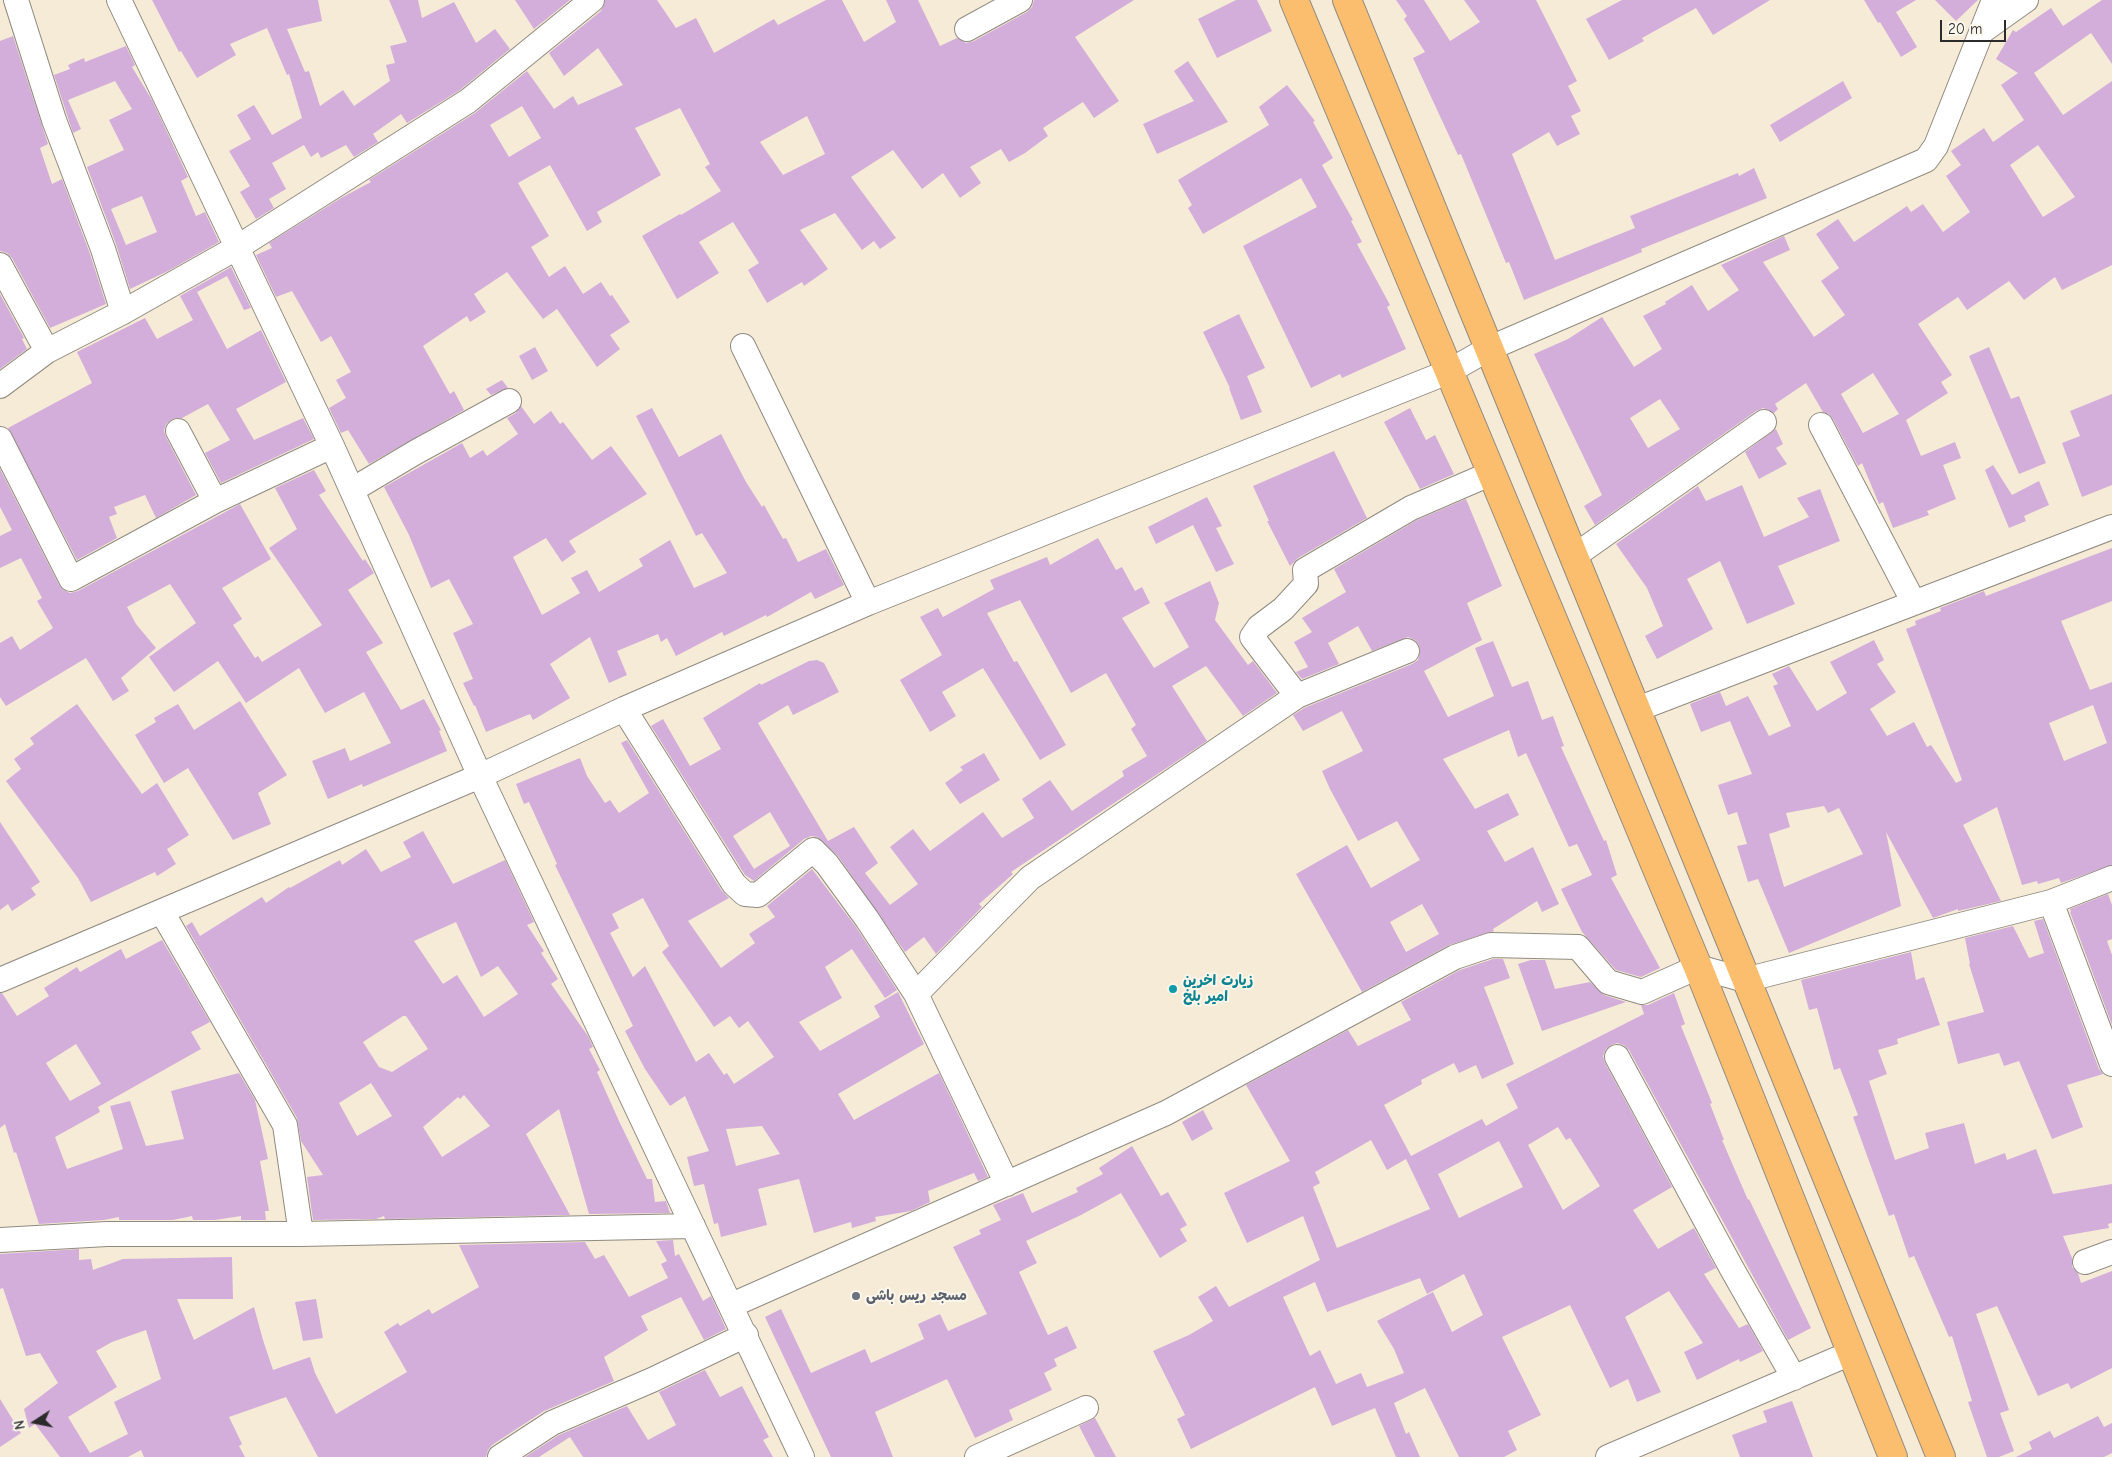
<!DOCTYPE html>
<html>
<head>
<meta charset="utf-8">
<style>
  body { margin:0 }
  #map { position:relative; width:2112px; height:1457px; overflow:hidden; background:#f6ebd7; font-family:"Comic Neue",sans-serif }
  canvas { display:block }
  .north { position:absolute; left:10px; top:1397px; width:50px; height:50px; -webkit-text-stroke:4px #fbf7ec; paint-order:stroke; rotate:259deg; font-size:14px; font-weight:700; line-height:20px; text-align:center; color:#2b2b2b }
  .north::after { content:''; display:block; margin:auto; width:18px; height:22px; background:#2b2b2b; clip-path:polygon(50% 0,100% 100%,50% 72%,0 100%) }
  .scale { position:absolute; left:1940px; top:20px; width:66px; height:22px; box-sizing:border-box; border:2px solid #2b2b2b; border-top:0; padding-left:6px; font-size:15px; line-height:18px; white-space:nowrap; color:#2b2b2b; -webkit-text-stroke:4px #fbf7ec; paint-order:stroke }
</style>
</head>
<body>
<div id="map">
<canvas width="2112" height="1457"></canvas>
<div class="north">N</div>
<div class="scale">20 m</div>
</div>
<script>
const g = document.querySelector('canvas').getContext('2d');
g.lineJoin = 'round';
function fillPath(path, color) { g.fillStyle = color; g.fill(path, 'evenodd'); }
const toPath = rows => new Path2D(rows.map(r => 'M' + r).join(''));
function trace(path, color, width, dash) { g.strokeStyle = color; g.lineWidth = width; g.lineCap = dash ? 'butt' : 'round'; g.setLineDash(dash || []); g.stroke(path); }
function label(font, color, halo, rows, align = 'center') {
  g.font = font + ' "Comic Neue","Playpen Sans Arabic",sans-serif'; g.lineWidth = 4; g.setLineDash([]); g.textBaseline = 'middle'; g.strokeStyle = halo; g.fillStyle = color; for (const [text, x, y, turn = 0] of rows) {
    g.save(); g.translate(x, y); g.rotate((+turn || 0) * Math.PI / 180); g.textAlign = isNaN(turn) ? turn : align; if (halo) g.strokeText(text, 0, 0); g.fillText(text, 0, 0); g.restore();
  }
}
const building = toPath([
  [152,0,318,0,322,21,287,29,305,72,309,71,320,106,343,90,354,106,390,81,386,65,395,63,390,46,407,42,389,0,418,0,422,18,454,2,476,43,495,29,510,49,460,90,407,123,401,114,373,134,378,142,354,157,346,145,321,158,318,152,311,157,304,145,272,163,286,189,269,199,274,208,256,219,240,192,250,186,229,151,251,139,237,115,254,105,272,135,302,118,289,74,287,75,267,28,230,44,236,55,197,78,181,51,179,52],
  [515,0,570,0,534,29],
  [605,0,657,0,676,28,696,18,714,53,774,19,778,25,826,0,842,0,864,42,896,22,886,0,918,0,940,46,957,38,966,43,974,41,1027,12,1032,7,1034,0,1134,0,1075,37,1119,101,1094,118,1083,102,1043,128,1048,136,1025,153,1009,162,1001,149,970,167,981,183,960,198,943,173,922,189,893,150,851,177,896,238,880,249,874,241,862,250,835,213,800,230,828,269,804,286,802,282,767,303,748,270,759,263,733,222,699,242,719,273,677,299,642,236,680,214,681,215,721,191,705,167,710,164,680,108,635,128,661,175,597,212,602,222,587,231,550,165,518,183,549,236,531,247,549,277,565,266,583,294,601,282,610,296,612,295,630,322,610,335,620,349,597,367,557,309,543,319,507,272,474,294,486,312,470,322,467,316,423,346,450,394,454,391,464,410,369,464,348,430,341,433,329,408,346,398,336,380,351,372,331,336,321,342,292,291,276,297,256,255,272,248,269,243,341,198,371,182,369,180,475,113,527,71,554,109,573,96,578,105,623,85,598,48,564,76,549,53,601,11],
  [522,106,541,138,509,157,490,125],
  [807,116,825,154,783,175,760,142],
  [1236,0,1257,0,1272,31,1217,58,1198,19],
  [1396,0,1424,0,1450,41,1480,22,1464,0,1536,0,1577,81,1568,86,1581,111,1571,116,1580,134,1557,146,1549,132,1512,154,1555,260,1635,228,1630,216,1738,173,1739,176,1754,168,1767,198,1641,249,1642,252,1524,300,1509,262,1506,263,1461,154,1458,155,1413,58,1425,52,1404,19,1407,16],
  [1622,0,1770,0,1713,35,1696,8,1642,38,1644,41,1609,60,1586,19],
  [1864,0,1916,0,1896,12,1917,47,1901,57,1880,22,1878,23],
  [1935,0,1978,0,1956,21],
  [2102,0,2112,0,2112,64,2091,33,2034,73,2063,115,2112,81,2112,265,2062,290,2055,277,2024,300,2009,281,1967,310,1958,297,1918,324,1952,375,1941,382,1948,393,1906,420,1921,456,1955,442,1961,458,1943,465,1956,499,1927,511,1929,515,1893,528,1883,502,1879,504,1862,463,1858,466,1833,419,1829,414,1823,412,1806,383,1775,404,1778,409,1774,413,1763,408,1756,411,1595,525,1584,506,1602,495,1534,354,1568,339,1602,317,1634,367,1662,349,1643,316,1666,304,1665,302,1692,285,1708,311,1739,290,1721,265,1784,236,1790,250,1763,262,1814,337,1845,315,1821,281,1839,268,1816,234,1838,219,1854,242,1907,206,1911,212,1923,204,1943,232,1970,212,1946,176,1961,165,1951,151,1984,128,1993,142,2024,120,2001,85,2018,73,1996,59,2013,30,2016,32,2051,8,2063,26],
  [2038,145,2075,197,2043,217,2010,165],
  [1873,373,1899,414,1863,433,1841,394],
  [1660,399,1680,429,1648,448,1630,418],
  [13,36,48,144,40,148,52,184,62,179,90,254,106,304,50,328,12,258,7,253,0,251,0,41],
  [126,46,135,65,132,67,152,100,188,177,181,181,196,216,205,212,219,242,168,271,130,289,116,244,87,167,124,150,109,120,132,109,115,81,68,100,81,129,73,133,54,75,70,69,68,65,84,58,85,62],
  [142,196,157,232,126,245,111,209],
  [1188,61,1228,122,1157,154,1143,124,1194,101,1174,71],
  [1843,81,1852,98,1780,142,1770,125],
  [1287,85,1315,121,1313,122,1333,158,1322,165,1353,220,1351,221,1362,242,1357,244,1390,305,1387,307,1406,349,1342,378,1340,374,1311,388,1243,246,1317,207,1301,178,1203,234,1188,208,1192,205,1178,180,1269,125,1259,107],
  [231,267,251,308,244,310,227,276,197,292,227,349,261,330,286,382,236,409,254,440,303,418,314,439,221,483,205,453,230,440,208,404,182,418,172,419,166,424,164,431,166,437,196,495,156,518,145,495,114,507,117,514,109,517,117,538,77,560,8,428,92,383,77,352,145,318,157,339,193,320,180,296],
  [0,294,24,338,22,339,27,349,0,369],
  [1239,314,1265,368,1247,376,1262,412,1241,420,1229,388,1230,388,1203,332],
  [535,347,548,371,532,380,519,356],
  [1989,347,2011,399,2019,396,2046,463,2019,474,1969,356],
  [502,380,508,388,491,395,486,389],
  [2112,394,2112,485,2082,497,2062,443,2080,436,2070,411],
  [521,406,534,424,551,411,560,424,563,422,592,460,611,446,647,494,569,541,576,552,562,562,546,538,513,557,542,615,580,593,571,578,587,570,599,592,643,566,639,559,670,540,694,588,727,573,702,533,696,536,636,416,652,408,679,457,721,434,746,482,762,507,764,505,783,539,786,538,798,562,826,549,844,585,815,599,811,592,767,617,766,615,724,636,722,632,676,656,667,638,661,642,658,634,617,651,627,675,609,683,590,637,550,664,570,698,533,720,530,714,486,732,475,705,474,706,463,683,473,679,453,633,473,624,449,579,431,588,409,535,384,487,462,443,470,458,483,450,487,456,518,434,507,418,516,413],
  [1410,408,1426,440,1435,435,1454,474,1420,489,1384,422],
  [1776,429,1783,444,1776,448,1787,464,1759,479,1745,452],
  [1334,451,1367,518,1298,558,1290,566,1267,521,1269,521,1253,486],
  [1993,465,2012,495,2039,481,2049,505,2024,516,2026,521,2009,528,1985,470],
  [0,469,59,585,63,590,70,593,78,591,240,504,271,559,222,588,242,619,233,625,255,658,258,656,262,662,322,625,269,548,297,529,275,488,314,470,326,491,319,495,363,561,365,559,374,573,348,590,383,643,366,652,401,710,424,699,441,730,439,731,447,751,363,787,362,784,328,799,312,761,345,748,350,761,391,743,364,692,325,713,299,668,246,703,218,661,174,692,149,657,196,623,170,584,127,607,136,624,156,648,121,678,129,691,113,701,86,658,6,706,0,697,0,643,12,636,20,650,53,628,37,601,42,598,21,558,0,568,0,536,12,530,0,507],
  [1742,485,1764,537,1809,517,1797,498,1820,489,1840,541,1778,566,1795,604,1747,624,1720,561,1687,579,1713,629,1657,659,1645,636,1663,626,1647,588,1616,544,1698,486,1706,501],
  [1207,497,1222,526,1216,528,1234,564,1216,572,1193,525,1156,544,1148,527],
  [1466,499,1502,586,1467,603,1482,640,1424,671,1448,717,1494,696,1475,648,1493,641,1512,687,1528,681,1542,720,1553,716,1564,746,1561,747,1604,841,1606,840,1617,875,1611,878,1660,968,1641,977,1616,970,1582,932,1561,889,1592,875,1577,844,1569,847,1526,753,1518,757,1509,730,1443,759,1475,809,1508,793,1519,815,1487,831,1505,862,1533,847,1559,904,1542,912,1537,901,1493,929,1494,931,1449,945,1362,992,1296,874,1347,845,1371,888,1420,860,1397,821,1358,841,1330,789,1322,771,1363,751,1342,711,1303,731,1293,715,1304,708,1412,664,1418,660,1420,653,1419,645,1415,640,1408,637,1372,651,1358,626,1328,643,1339,664,1302,679,1296,672,1308,667,1294,642,1312,632,1302,618,1346,592,1334,569,1417,520],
  [1422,904,1439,934,1406,952,1390,922],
  [1098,538,1116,570,1122,567,1135,591,1142,587,1150,603,1122,618,1154,668,1189,647,1164,603,1210,581,1219,603,1215,620,1248,665,1253,661,1277,693,1243,716,1206,666,1172,686,1207,741,1011,872,1013,874,979,904,982,907,936,954,924,937,905,952,838,856,817,837,811,836,804,839,754,881,745,875,651,726,663,719,690,766,721,749,703,718,760,683,761,685,809,661,817,660,824,663,839,692,793,715,788,705,758,723,828,841,854,827,878,863,865,873,890,905,918,884,890,847,913,829,930,851,983,812,1002,838,1034,818,1022,799,1050,780,1072,811,1124,776,1122,771,1147,756,1131,729,1136,725,1106,673,1071,693,1020,600,987,613,1014,662,1017,661,1066,745,1040,760,983,668,942,692,956,716,930,732,900,680,942,655,920,617,938,608,943,617,994,589,990,580,1047,557,1050,565],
  [770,812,790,846,754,869,733,836],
  [2112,548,2112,601,2061,621,2090,690,2112,682,2112,865,2061,883,2059,878,2038,884,2037,881,2022,885,1997,807,1963,825,2001,901,1958,911,1958,909,1933,918,1886,832,1901,906,1789,953,1758,879,1748,882,1737,846,1747,844,1737,812,1728,815,1718,785,1752,774,1730,721,1701,732,1690,704,1720,692,1726,706,1748,696,1769,736,1791,726,1773,686,1778,684,1772,674,1789,666,1817,711,1847,693,1830,662,1874,640,1884,660,1877,664,1896,692,1870,709,1887,736,1914,722,1927,747,1931,745,1956,783,1962,780,1906,629,1916,625,1915,621,1941,611,1940,608,1984,591,1986,596],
  [2093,705,2107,743,2064,761,2049,723],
  [1824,806,1828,813,1839,808,1863,854,1784,887,1769,834,1790,827,1786,813],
  [240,701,287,775,258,793,271,824,233,840,188,768,164,783,135,735,156,722,154,718,178,704,194,730],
  [77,704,142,794,157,783,189,835,167,849,176,864,157,876,155,872,91,902,78,878,6,781,21,769,14,759,34,744,30,738],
  [627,740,722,891,729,898,688,921,721,968,755,943,749,934,775,917,767,906,812,869,856,927,897,990,885,998,852,949,825,967,842,998,799,1022,820,1051,880,1017,874,1006,898,992,924,1044,838,1094,854,1120,939,1073,988,1177,978,1181,974,1173,928,1191,930,1202,911,1211,875,1217,876,1221,852,1228,851,1222,814,1233,799,1179,758,1189,767,1225,721,1237,718,1223,714,1224,704,1184,694,1186,687,1157,709,1151,685,1096,670,1106,645,1069,625,1031,633,1026,555,865,557,864,529,802,524,804,516,784,580,758,587,776,605,803,610,800,619,813,649,793,621,743],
  [643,898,669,946,662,952,714,1027,730,1016,739,1028,748,1021,774,1057,734,1084,727,1073,724,1075,709,1053,696,1062,645,966,633,977,610,933,619,928,612,914],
  [762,1126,780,1154,736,1166,726,1129],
  [984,753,1000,780,960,804,945,783,963,770,960,767],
  [0,822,40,882,31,888,36,895,12,911,8,904,0,910],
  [423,831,453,884,505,860,534,922,527,925,544,951,541,953,558,979,551,984,588,1036,593,1047,589,1049,600,1070,597,1072,619,1121,647,1179,652,1179,655,1202,666,1201,670,1213,589,1214,559,1109,526,1134,570,1215,385,1219,384,1216,376,1219,313,1220,307,1177,323,1175,301,1141,297,1118,186,926,192,922,200,936,262,897,266,903,289,887,290,888,340,860,342,865,366,849,381,872,411,857,403,842],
  [456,922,481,977,498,966,518,994,484,1017,457,975,443,984,414,941],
  [403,1016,406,1016,428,1049,392,1072,379,1067,363,1042],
  [371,1083,392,1116,357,1136,339,1103],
  [464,1095,490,1126,442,1157,423,1127,458,1097,460,1099],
  [2108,894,2112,905,2112,939,2107,941,2112,955,2112,1025,2070,912,2071,912,2070,909],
  [2043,919,2099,1069,2103,1074,2067,1085,2083,1127,2052,1139,2019,1061,2004,1066,1999,1053,1958,1064,1947,1022,1984,1012,1969,964,1970,964,1965,938,2013,926,2029,958,2044,953,2034,921],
  [162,940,210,1022,191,1032,201,1049,98,1107,100,1112,55,1137,67,1169,123,1149,110,1106,130,1101,146,1146,184,1139,171,1091,239,1073,255,1100,268,1159,260,1161,269,1211,265,1211,266,1220,241,1220,241,1216,215,1220,193,1220,192,1216,173,1220,119,1220,119,1217,104,1220,39,1224,16,1152,14,1153,5,1124,0,1128,0,993,2,993,17,1016,49,996,44,988,77,967,80,972,121,949,126,959],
  [76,1044,101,1084,70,1101,46,1063],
  [1911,952,1916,980,1924,977,1940,1025,1897,1039,1898,1044,1878,1050,1887,1074,1869,1081,1895,1160,1929,1148,1925,1133,1964,1123,1975,1164,2005,1153,2007,1160,2036,1149,2053,1194,2112,1184,2112,1223,2108,1224,2109,1228,2063,1236,2072,1258,2072,1267,2078,1273,2081,1283,2112,1271,2112,1368,2071,1389,2068,1383,2038,1396,1997,1306,1976,1314,2009,1410,2000,1413,2014,1451,1999,1457,1987,1457,1968,1402,1972,1401,1952,1336,1949,1337,1914,1256,1909,1258,1894,1214,1889,1216,1853,1117,1858,1115,1840,1068,1834,1070,1817,1008,1809,1010,1801,980],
  [1493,959,1503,959,1510,978,1484,987,1514,1064,1482,1079,1476,1065,1459,1073,1454,1063,1421,1080,1422,1084,1384,1105,1411,1156,1482,1119,1486,1126,1518,1108,1506,1084,1644,1014,1641,1005,1648,1005,1674,993,1685,1024,1681,1026,1712,1103,1710,1104,1724,1140,1722,1140,1748,1200,1749,1199,1811,1328,1788,1340,1629,1050,1624,1045,1617,1043,1611,1045,1606,1049,1603,1056,1605,1063,1672,1187,1633,1210,1658,1249,1694,1228,1716,1268,1704,1274,1739,1328,1748,1324,1763,1351,1740,1362,1739,1359,1697,1380,1684,1352,1703,1343,1669,1291,1625,1317,1661,1392,1637,1402,1628,1379,1610,1388,1570,1305,1502,1337,1541,1415,1508,1431,1517,1450,1504,1457,1459,1457,1425,1388,1394,1403,1406,1434,1409,1432,1420,1457,1396,1457,1375,1408,1332,1426,1315,1387,1191,1449,1177,1419,1185,1415,1153,1351,1189,1335,1213,1321,1198,1297,1216,1286,1229,1307,1320,1260,1303,1216,1247,1243,1224,1193,1290,1161,1246,1085,1348,1030,1358,1046,1411,1020,1401,1002,1460,970],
  [1558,1127,1566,1140,1570,1138,1600,1186,1563,1210,1528,1145],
  [1371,1140,1387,1170,1406,1159,1430,1209,1337,1248,1313,1187,1320,1183,1315,1172],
  [1499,1141,1523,1187,1459,1218,1438,1174],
  [1464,1274,1483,1315,1452,1332,1433,1292,1377,1321,1394,1349,1404,1373,1367,1387,1361,1373,1336,1384,1320,1350,1310,1356,1283,1297,1315,1282,1327,1312,1420,1278,1427,1294],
  [1531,960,1545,960,1555,989,1590,982,1604,995,1626,1002,1542,1031,1518,964],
  [1203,1110,1213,1129,1192,1141,1182,1122],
  [1132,1146,1161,1196,1168,1192,1187,1225,1180,1229,1187,1241,1160,1258,1121,1193,1081,1215,1026,1241,1037,1263,1019,1272,1048,1335,1067,1326,1077,1348,1054,1359,1057,1366,1044,1373,1052,1390,1009,1410,1013,1420,975,1438,947,1379,875,1412,893,1457,831,1457,765,1317,781,1309,811,1373,865,1349,871,1363,924,1339,918,1324,940,1314,948,1331,987,1314,953,1247,981,1234,979,1230,1001,1220,993,1205,1023,1193,1032,1213,1078,1192,1076,1188,1103,1174,1099,1168],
  [673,1240,675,1256,679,1254,703,1301,711,1296,726,1329,704,1340,681,1297,641,1316,648,1330,604,1357,614,1381,544,1411,492,1445,488,1450,486,1457,318,1457,286,1397,229,1417,242,1444,239,1446,245,1457,144,1457,141,1450,128,1457,60,1457,35,1424,29,1428,24,1409,58,1383,40,1353,26,1356,3,1288,0,1289,0,1254,79,1249,79,1260,91,1259,93,1270,123,1259,232,1257,233,1299,177,1299,194,1340,254,1307,263,1340,273,1370,310,1357,315,1373,336,1414,407,1372,384,1332,398,1323,400,1326,429,1309,432,1314,479,1287,459,1245,585,1242,595,1259,604,1255,629,1297,668,1278,661,1264,667,1261,656,1241],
  [146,1330,161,1379,114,1402,128,1434,90,1453,68,1417,117,1387,96,1351,112,1342],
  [316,1299,323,1338,303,1341,295,1302],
  [705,1370,720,1397,742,1386,769,1437,763,1440,773,1457,583,1457,570,1437,539,1457,525,1457,559,1435,627,1406,648,1440,676,1425,659,1392],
  [0,1399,21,1433,0,1447],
  [1792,1401,1813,1457,1740,1457,1732,1435,1767,1422,1763,1411],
  [2098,1416,2104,1427,2112,1423,2112,1453,2104,1457,2016,1457,2032,1449,2029,1442,2050,1431,2054,1438],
  [1095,1418,1116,1457,1095,1457,1079,1426]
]);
const street = toPath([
  [16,0,54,120,103,249,123,312],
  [119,0,332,446,480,776,802,1457],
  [967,29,1020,0],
  [1981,32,2026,0],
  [0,265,47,351],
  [743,346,868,603],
  [0,386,47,351,123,312,238,247,468,101,592,0],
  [1821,425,1914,603],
  [178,431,215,501],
  [0,439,71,579,215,501,332,446],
  [352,490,416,452,509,401],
  [1573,557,1764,422],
  [1297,696,1252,637,1259,627,1283,609,1306,584,1305,570,1411,508,1492,473],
  [624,709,734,884,745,894,758,895,813,850,827,864,867,919,916,994],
  [1635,710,2112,527],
  [2051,902,2112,1064],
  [162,912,285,1125,301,1234],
  [0,980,480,776,624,709,868,603,1448,372,1488,349,1926,160,1936,146,1994,0],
  [1617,1057,1732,1269,1794,1378],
  [1007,1184,916,994,1030,878,1297,696,1407,651],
  [0,1240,107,1234,301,1234,693,1226],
  [2085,1262,2112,1252],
  [732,1305,1166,1113,1455,957,1491,945,1578,947,1608,982,1642,992,1698,967,1745,980,2051,902,2112,878],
  [500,1457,552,1423,652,1380,746,1335],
  [977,1457,1086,1408],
  [1608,1457,1851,1353]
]);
const highway = toPath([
  [1294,0,1698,967,1893,1457],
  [1347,0,1941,1457]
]);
const markers = [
  [1173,989,5,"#0f9aa8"],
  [856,1296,5,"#6b7280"]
];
const cultureNames = [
  ["زیارت اخرین",1183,981],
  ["امیر بلخ",1183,997]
];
const worshipNames = [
  ["مسجد ریس باشی",866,1296]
];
fillPath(building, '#d3aeda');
trace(street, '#908b81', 26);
trace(highway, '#908b81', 30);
trace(street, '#fff', 24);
trace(highway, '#fbbd6e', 28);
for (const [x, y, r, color] of markers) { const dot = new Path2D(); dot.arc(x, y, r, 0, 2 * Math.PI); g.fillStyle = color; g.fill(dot); trace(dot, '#fbf7ec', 2); }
label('bold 14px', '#0d838f', '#fbf7ec', cultureNames, 'left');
label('bold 14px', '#5b616d', '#fbf7ec', worshipNames, 'left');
</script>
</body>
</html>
